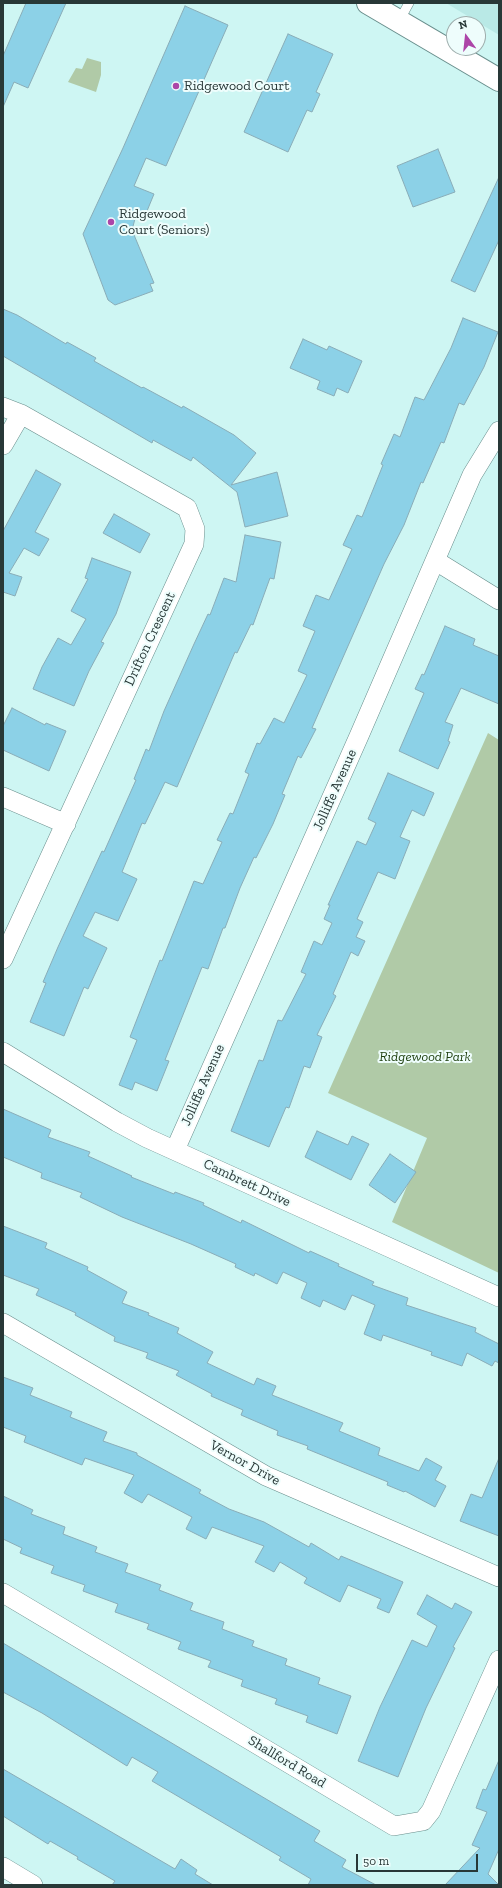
<!DOCTYPE html>
<html>
<head>
<meta charset="utf-8">
<style>
  body { margin:0 }
  #map { position:relative; width:502px; height:1888px; overflow:hidden; background:#cef6f3; font-family:"Zilla Slab",serif }
  canvas { display:block }
  .frame { position:absolute; inset:0; border:4px solid #283837; pointer-events:none }
  .north { position:absolute; left:446px; top:16px; width:40px; height:40px; box-sizing:border-box; background:#eefdfc; border:1px solid #9faead; border-radius:50%; rotate:345deg; font-size:11px; font-weight:700; line-height:16px; text-align:center; color:#283837 }
  .north::after { content:''; display:block; margin:auto; width:14px; height:18px; background:#ac45a8; clip-path:polygon(50% 0,100% 100%,50% 72%,0 100%) }
  .scale { position:absolute; left:356px; top:1854px; width:122px; height:18px; box-sizing:border-box; border:2px solid #283837; border-top:0; padding-left:5px; font-size:12px; line-height:14px; white-space:nowrap; color:#283837; -webkit-text-stroke:3px #eefdfc; paint-order:stroke }
</style>
</head>
<body>
<div id="map">
<canvas width="502" height="1888"></canvas>
<div class="frame"></div>
<div class="north">N</div>
<div class="scale">50 m</div>
</div>
<script>
const g = document.querySelector('canvas').getContext('2d');
g.lineJoin = 'round';
function fillPath(path, color) { g.fillStyle = color; g.fill(path, 'evenodd'); }
const toPath = rows => new Path2D(rows.map(r => 'M' + r).join(''));
function trace(path, color, width, dash) { g.strokeStyle = color; g.lineWidth = width; g.lineCap = dash ? 'butt' : 'round'; g.setLineDash(dash || []); g.stroke(path); }
function label(font, color, halo, rows, align = 'center') {
  g.font = font + ' "Zilla Slab",serif'; g.lineWidth = 4; g.setLineDash([]); g.textBaseline = 'middle'; g.strokeStyle = halo; g.fillStyle = color; for (const [text, x, y, turn = 0] of rows) {
    g.save(); g.translate(x, y); g.rotate((+turn || 0) * Math.PI / 180); g.textAlign = isNaN(turn) ? turn : align; if (halo) g.strokeText(text, 0, 0); g.fillText(text, 0, 0); g.restore();
  }
}
const built = toPath([
  [446,3,499,3,499,35]
]);
const green = toPath([
  [87,58,101,62,101,75,96,92,68,82,76,68,82,69],
  [488,733,499,740,499,1273,392,1222,427,1138,328,1093]
]);
const building = toPath([
  [26,3,66,3,28,88,14,82,3,107,3,56,26,3],
  [185,6,228,25,166,166,146,158,134,186,154,194,147,211,136,215,132,230,154,283,150,284,153,291,115,305,108,300,83,234,123,148,185,6],
  [288,34,333,54,316,92,320,94,312,112,307,110,288,152,244,132,288,34],
  [438,149,455,192,413,207,397,166,438,149],
  [499,177,499,240,475,292,451,281,499,177],
  [3,309,17,315,66,344,67,342,96,358,94,361,142,388,143,387,182,408,183,406,234,435,256,453,231,485,277,472,288,516,245,527,237,492,193,457,191,461,153,440,152,443,3,356,3,309],
  [463,318,498,332,484,367,464,405,459,403,444,443,441,442,423,483,421,482,404,525,384,564,312,728,316,729,301,758,298,756,282,794,285,795,273,824,256,858,254,857,240,888,225,928,223,928,208,969,202,967,165,1060,169,1061,157,1091,135,1082,132,1090,119,1085,137,1040,130,1037,160,960,162,961,194,881,203,884,222,842,217,840,230,813,233,814,249,774,245,772,257,743,260,744,274,718,284,723,307,675,298,671,315,631,303,626,316,595,329,600,352,549,343,545,357,515,362,517,383,465,381,464,394,434,400,437,415,397,424,400,451,348,463,318],
  [303,339,327,350,329,346,362,361,348,393,337,388,334,396,317,389,320,381,290,368,303,339],
  [36,470,61,484,35,532,49,539,39,556,24,548,9,573,22,577,15,596,3,592,3,531,36,470],
  [114,514,150,534,140,553,103,533,114,514],
  [245,535,281,542,274,579,270,578,253,625,251,624,237,653,235,652,177,787,165,782,145,824,142,823,122,872,137,879,118,921,95,912,83,936,107,948,88,989,84,987,64,1036,30,1022,46,983,43,982,58,947,102,851,104,852,136,780,134,779,146,749,149,751,164,711,194,644,208,614,210,615,224,578,236,582,245,535],
  [92,558,131,572,116,614,101,642,104,643,89,671,74,706,33,689,42,667,58,638,71,645,86,619,71,611,88,579,85,578,92,558],
  [445,626,475,639,473,645,499,656,499,704,461,688,445,722,453,725,448,741,450,742,438,769,399,751,424,693,415,689,422,674,424,675,445,626],
  [12,708,45,725,46,723,66,731,49,771,3,750,3,726,12,708],
  [388,773,434,793,424,816,412,810,400,837,410,841,395,879,378,872,357,919,363,922,356,937,365,941,358,956,351,952,333,994,336,996,317,1035,322,1037,310,1068,304,1066,289,1108,286,1107,269,1147,231,1131,259,1060,263,1061,278,1020,282,1021,306,974,301,972,314,941,322,945,332,923,324,919,330,905,328,905,357,841,366,845,376,823,368,819,388,773],
  [3,1109,51,1130,48,1137,90,1152,88,1156,132,1176,131,1177,174,1194,175,1192,204,1203,203,1205,241,1223,242,1220,309,1253,310,1251,339,1264,338,1266,374,1282,372,1285,408,1298,406,1305,476,1328,475,1332,499,1344,499,1363,495,1361,492,1366,467,1353,462,1366,431,1355,432,1352,383,1335,381,1341,364,1334,375,1305,352,1295,345,1310,323,1300,320,1307,301,1298,307,1283,283,1272,277,1284,255,1273,254,1276,235,1267,236,1264,191,1244,122,1217,80,1197,82,1193,41,1178,42,1173,3,1157,3,1109],
  [317,1131,348,1145,352,1136,369,1144,351,1180,305,1157,317,1131],
  [390,1154,416,1172,395,1203,369,1185,390,1154],
  [3,1226,47,1243,45,1248,88,1267,87,1270,127,1292,122,1303,149,1313,148,1315,179,1328,177,1333,213,1352,207,1363,254,1385,257,1378,276,1386,272,1395,343,1423,339,1431,380,1448,378,1455,419,1471,426,1458,442,1467,435,1480,446,1486,435,1507,405,1491,404,1492,387,1485,388,1482,307,1449,308,1446,277,1435,278,1431,241,1415,243,1410,211,1396,212,1394,176,1375,179,1371,146,1358,148,1353,114,1341,115,1337,75,1315,76,1313,36,1295,39,1289,3,1275,3,1226],
  [3,1377,33,1388,30,1395,72,1412,70,1417,107,1432,103,1441,137,1453,137,1455,201,1490,199,1493,229,1509,264,1522,309,1547,311,1543,339,1560,341,1556,403,1582,389,1613,377,1608,381,1599,348,1585,340,1602,304,1583,307,1578,280,1562,274,1572,255,1562,264,1546,212,1527,206,1539,186,1529,192,1517,148,1494,142,1503,124,1493,134,1475,85,1458,82,1465,24,1442,26,1436,3,1427,3,1377],
  [499,1458,499,1536,460,1521,471,1494,482,1498,499,1458],
  [3,1496,33,1510,31,1514,65,1527,63,1534,97,1547,95,1552,128,1564,125,1572,161,1585,159,1590,193,1603,190,1610,224,1622,222,1629,254,1641,252,1646,287,1659,285,1665,320,1678,318,1684,351,1696,337,1734,306,1722,308,1716,275,1704,277,1699,241,1686,243,1680,208,1667,211,1661,178,1649,181,1642,147,1629,149,1624,115,1612,118,1604,83,1591,85,1585,51,1573,54,1566,20,1553,22,1548,3,1539,3,1496],
  [427,1595,452,1609,455,1603,472,1612,453,1647,455,1648,426,1708,398,1777,358,1761,380,1707,412,1640,427,1647,437,1626,417,1614,427,1595],
  [3,1643,320,1831,314,1841,346,1860,342,1867,376,1885,308,1885,311,1879,279,1860,281,1857,152,1781,158,1772,132,1757,127,1766,42,1713,3,1692,3,1643],
  [499,1760,499,1849,488,1874,499,1885,445,1885,480,1848,472,1845,487,1812,476,1808,483,1789,486,1790,499,1760],
  [3,1769,175,1869,181,1859,197,1870,195,1874,213,1885,112,1885,115,1881,77,1859,78,1857,50,1841,48,1844,3,1816,3,1769]
]);
const service = toPath([
  [399,21,409,3]
]);
const minor = toPath([
  [3,407,21,414,187,508,195,529,194,544,3,959],
  [3,445,21,414],
  [436,561,499,600],
  [3,797,66,824],
  [3,1052,117,1122,147,1138,499,1297],
  [175,1150,359,736,472,475,499,431],
  [3,1323,266,1476,499,1577],
  [3,1593,394,1826,423,1821,431,1811,499,1660],
  [3,1867,33,1885]
]);
const secondary = toPath([
  [368,3,499,80]
]);
const markers = [
  [176,86,4,"#ac45a8"],
  [111,222,4,"#ac45a8"]
];
const poiNames = [
  ["Ridgewood Court",184,86],
  ["Ridgewood",119,214],
  ["Court (Seniors)",119,230]
];
const streetNames = [
  ["Drifton Crescent",150,639,-65],
  ["Jolliffe Avenue",335,790,-66],
  ["Jolliffe Avenue",203,1085,-66],
  ["Cambrett Drive",247,1183,25],
  ["Vernor Drive",245,1463,29],
  ["Shallford Road",287,1762,31]
];
const parkNames = [
  ["Ridgewood Park",425,1057]
];
fillPath(built, '#b9e9e6');
fillPath(green, '#b0caa7');
fillPath(building, '#8cd1e7');
trace(building, '#89acb7', 1);
trace(service, '#698e8c', 10);
trace(minor, '#698e8c', 20);
trace(secondary, '#698e8c', 24);
trace(service, '#fff', 9);
trace(minor, '#fff', 19);
trace(secondary, '#fff', 22);
for (const [x, y, r, color] of markers) { const dot = new Path2D(); dot.arc(x, y, r, 0, 2 * Math.PI); g.fillStyle = color; g.fill(dot); trace(dot, '#eefdfc', 1.5); }
label('14px', '#283837', '#eefdfc', poiNames, 'left');
label('14px', '#283837', '#eefdfc', streetNames);
label('italic 14px', '#1e3f0e', '#eefdfc', parkNames);
</script>
</body>
</html>
